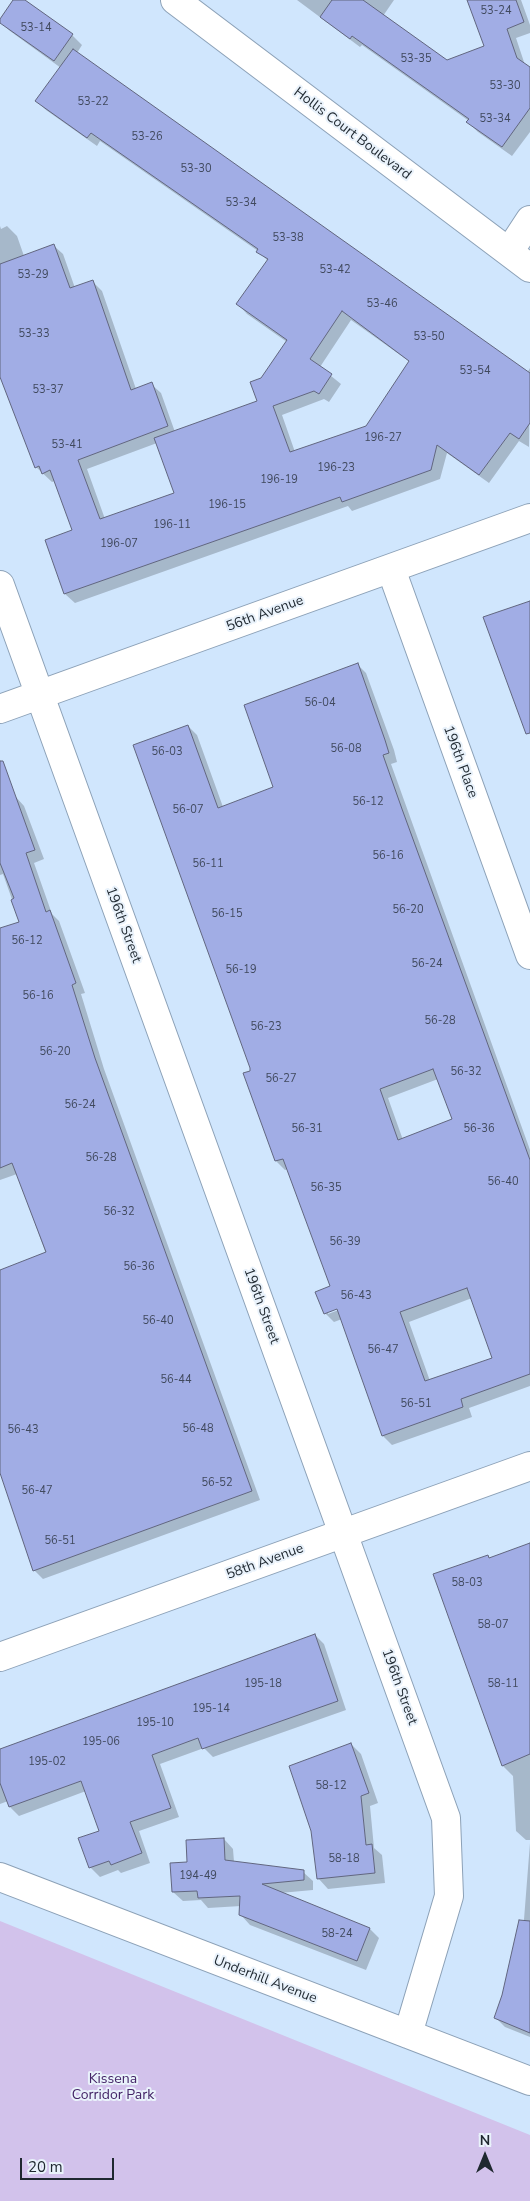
<!DOCTYPE html>
<html>
<head>
<meta charset="utf-8">
<style>
  body { margin:0 }
  #map { position:relative; width:530px; height:2201px; overflow:hidden; background:#d0e6fd; font-family:"Nunito Sans",sans-serif }
  canvas { display:block }
  .north { position:absolute; left:460px; top:2131px; width:50px; height:50px; -webkit-text-stroke:4px #e9f2fb; paint-order:stroke; rotate:0deg; font-size:14px; font-weight:700; line-height:20px; text-align:center; color:#1f2830 }
  .north::after { content:''; display:block; margin:auto; width:18px; height:22px; background:#1f2830; clip-path:polygon(50% 0,100% 100%,50% 72%,0 100%) }
  .scale { position:absolute; left:20px; top:2158px; width:94px; height:22px; box-sizing:border-box; border:2px solid #1f2830; border-top:0; padding-left:6px; font-size:15px; line-height:18px; white-space:nowrap; color:#1f2830; -webkit-text-stroke:4px #e9f2fb; paint-order:stroke }
</style>
</head>
<body>
<div id="map">
<canvas width="530" height="2201"></canvas>
<div class="north">N</div>
<div class="scale">20 m</div>
</div>
<script>
const g = document.querySelector('canvas').getContext('2d');
g.lineJoin = 'round';
function fillPath(path, color) { g.fillStyle = color; g.fill(path, 'evenodd'); }
const toPath = rows => new Path2D(rows.map(r => 'M' + r).join(''));
function trace(path, color, width, dash) { g.strokeStyle = color; g.lineWidth = width; g.lineCap = dash ? 'butt' : 'round'; g.setLineDash(dash || []); g.stroke(path); }
function label(font, color, halo, rows, align = 'center') {
  g.font = font + ' "Nunito Sans",sans-serif'; g.lineWidth = 4; g.setLineDash([]); g.textBaseline = 'middle'; g.strokeStyle = halo; g.fillStyle = color; for (const [text, x, y, turn = 0] of rows) {
    g.save(); g.translate(x, y); g.rotate((+turn || 0) * Math.PI / 180); g.textAlign = isNaN(turn) ? turn : align; if (halo) g.strokeText(text, 0, 0); g.fillText(text, 0, 0); g.restore();
  }
}
const green = toPath([
  [0,1921,530,2135,530,2201,0,2201]
]);
const shadow = toPath([
  [15,0,23,0,72,35,82,45,77,53,527,373,530,368,529,447,519,441,489,483,447,453,440,479,352,511,348,506,75,603,65,594,47,540,74,531,55,481,52,482,36,467,0,373,0,226,1,229,7,226,17,236,24,256,53,245,63,254,75,288,92,281,102,291,136,389,151,384,161,393,175,432,259,401,262,380,287,342,247,314,238,304,268,261,258,251,100,141,97,146,46,110,37,101,61,68,10,31,0,21],
  [351,320,410,362,367,427,295,452,282,415,324,399,329,402,341,384,320,367],
  [157,443,176,494,105,519,87,469],
  [297,0,394,0,383,16,447,61,486,47,469,0,521,0,530,25,530,33,516,38,525,65,530,68,530,132,512,156,478,132,468,122,469,121,362,45,360,47],
  [357,664,366,673,394,750,397,762,391,764,530,1150,530,1386,469,1408,472,1417,392,1445,383,1436,342,1319,334,1322,325,1313,332,1287,288,1169,285,1170,276,1161,251,1072,188,726,197,735,223,807,274,788],
  [438,1079,453,1120,403,1140,388,1098],
  [472,1298,494,1359,430,1381,409,1322],
  [343,1306,344,1308,328,1314,328,1311],
  [15,796,24,806,44,859,34,863,52,914,59,921,85,993,81,994,104,1069,260,1500,43,1579,34,1570,0,1470,0,1271,46,1254,17,1174,0,1180,0,930,20,922,3,874,0,875,0,802],
  [530,1544,530,1840,526,1840,516,1831,513,1776,503,1766,434,1575,490,1559],
  [315,1635,324,1644,346,1710,213,1757,204,1748,160,1764,179,1817,139,1831,150,1863,121,1873,118,1870,100,1877,90,1867,100,1832,86,1791,19,1816,10,1807,8,1801,0,1804,0,1750],
  [351,1744,361,1754,378,1803,370,1806,374,1848,382,1855,385,1883,328,1889,318,1878,313,1831],
  [224,1839,233,1849,234,1862,303,1872,313,1881,313,1890,280,1893,370,1929,379,1938,366,1970,250,1925,241,1915,241,1906,208,1908,201,1900,183,1901,173,1892,188,1863],
  [530,1843,530,2037,505,2027,495,2017,523,1932]
]);
const building = toPath([
  [13,0,25,0,73,34,54,61,0,23,0,19,13,0],
  [332,0,363,0,447,60,484,46,467,0,516,0,524,22,507,29,517,58,530,67,530,108,502,147,466,122,469,119,352,36,350,39,320,17,332,0],
  [73,49,530,373,530,423,519,439,510,433,479,475,437,445,431,470,342,502,340,497,64,594,45,540,72,530,50,470,42,474,39,466,35,468,0,377,0,264,54,244,70,288,93,280,131,390,152,382,168,426,78,460,100,519,174,493,154,438,257,401,250,382,261,378,287,340,236,304,268,259,256,252,258,249,91,133,87,138,35,101,73,49],
  [342,311,409,361,366,426,290,452,273,406,314,391,319,394,332,374,310,359,342,311],
  [530,601,530,733,526,734,483,617,530,601],
  [358,663,385,740,389,753,383,755,402,809,530,1160,530,1374,461,1399,463,1407,382,1436,337,1309,324,1314,315,1292,330,1286,283,1159,275,1161,243,1073,250,1071,250,1068,133,745,188,725,218,808,273,787,244,705,358,663],
  [433,1069,452,1119,398,1140,380,1089,433,1069],
  [467,1288,492,1358,425,1381,400,1312,467,1288],
  [0,761,3,761,35,850,26,853,46,912,50,910,76,983,72,985,95,1058,252,1491,33,1571,0,1473,0,1270,46,1252,12,1163,0,1168,0,928,19,922,11,900,14,898,0,863,0,761],
  [530,1543,530,1754,502,1766,433,1574,488,1555,489,1558,530,1543],
  [315,1634,338,1701,202,1749,198,1738,152,1755,171,1808,130,1822,142,1853,111,1865,109,1861,89,1868,78,1838,99,1831,81,1781,9,1807,0,1783,0,1749,315,1634],
  [351,1743,369,1793,361,1796,366,1845,372,1844,375,1873,317,1879,311,1831,289,1766,351,1743],
  [224,1838,225,1860,304,1870,304,1880,262,1884,370,1928,357,1961,239,1915,240,1896,198,1898,197,1891,172,1892,170,1863,187,1862,186,1840,224,1838],
  [519,1920,530,1921,530,2033,494,2018,502,1995,519,1920]
]);
const street = toPath([
  [175,0,530,268],
  [509,252,530,220],
  [391,569,530,955],
  [0,585,446,1818,449,1896,408,2034],
  [0,709,530,518],
  [0,1657,530,1466],
  [0,1877,530,2081]
]);
const numberNames = [
  ["53-24",496,11],
  ["53-14",36,28],
  ["53-35",416,59],
  ["53-30",505,86],
  ["53-22",93,102],
  ["53-34",495,119],
  ["53-26",147,137],
  ["53-30",196,169],
  ["53-34",241,203],
  ["53-38",288,238],
  ["53-42",335,270],
  ["53-29",33,275],
  ["53-46",382,304],
  ["53-33",34,334],
  ["53-50",429,337],
  ["53-54",475,371],
  ["53-37",48,390],
  ["196-27",383,438],
  ["53-41",67,445],
  ["196-23",336,468],
  ["196-19",279,480],
  ["196-15",227,505],
  ["196-11",172,525],
  ["196-07",119,544],
  ["56-04",320,703],
  ["56-08",346,749],
  ["56-03",167,752],
  ["56-12",368,802],
  ["56-07",188,810],
  ["56-16",388,856],
  ["56-11",208,864],
  ["56-20",408,910],
  ["56-15",227,914],
  ["56-12",27,941],
  ["56-24",427,964],
  ["56-19",241,970],
  ["56-16",38,996],
  ["56-28",440,1021],
  ["56-23",266,1027],
  ["56-20",55,1052],
  ["56-32",466,1072],
  ["56-27",281,1079],
  ["56-24",80,1105],
  ["56-31",307,1129],
  ["56-36",479,1129],
  ["56-28",101,1158],
  ["56-40",503,1182],
  ["56-35",326,1188],
  ["56-32",119,1212],
  ["56-39",345,1242],
  ["56-36",139,1267],
  ["56-43",356,1296],
  ["56-40",158,1321],
  ["56-47",383,1350],
  ["56-44",176,1380],
  ["56-51",416,1404],
  ["56-48",198,1429],
  ["56-43",23,1430],
  ["56-52",217,1483],
  ["56-47",37,1491],
  ["56-51",60,1541],
  ["58-03",467,1583],
  ["58-07",493,1625],
  ["195-18",263,1684],
  ["58-11",503,1684],
  ["195-14",211,1709],
  ["195-10",155,1723],
  ["195-06",101,1742],
  ["195-02",47,1762],
  ["58-12",331,1786],
  ["58-18",344,1859],
  ["194-49",198,1876],
  ["58-24",337,1934]
];
const streetNames = [
  ["Hollis Court Boulevard",352,134,37],
  ["56th Avenue",265,614,-20],
  ["196th Place",460,762,70],
  ["196th Street",123,925,70],
  ["196th Street",261,1306,70],
  ["58th Avenue",265,1562,-20],
  ["196th Street",399,1687,70],
  ["Underhill Avenue",265,1980,21]
];
const parkNames = [
  ["Kissena",113,2080],
  ["Corridor Park",113,2096]
];
fillPath(green, '#d2c2eb');
fillPath(shadow, '#0003');
fillPath(building, '#a1ade5');
trace(building, '#61667f', 1);
trace(street, '#8ca1b7', 30);
trace(street, '#fff', 28);
label('11px', '#40495d', null, numberNames);
label('14px', '#1f2830', '#e9f2fb', streetNames);
label('14px', '#442567', '#e9f2fb', parkNames);
</script>
</body>
</html>
